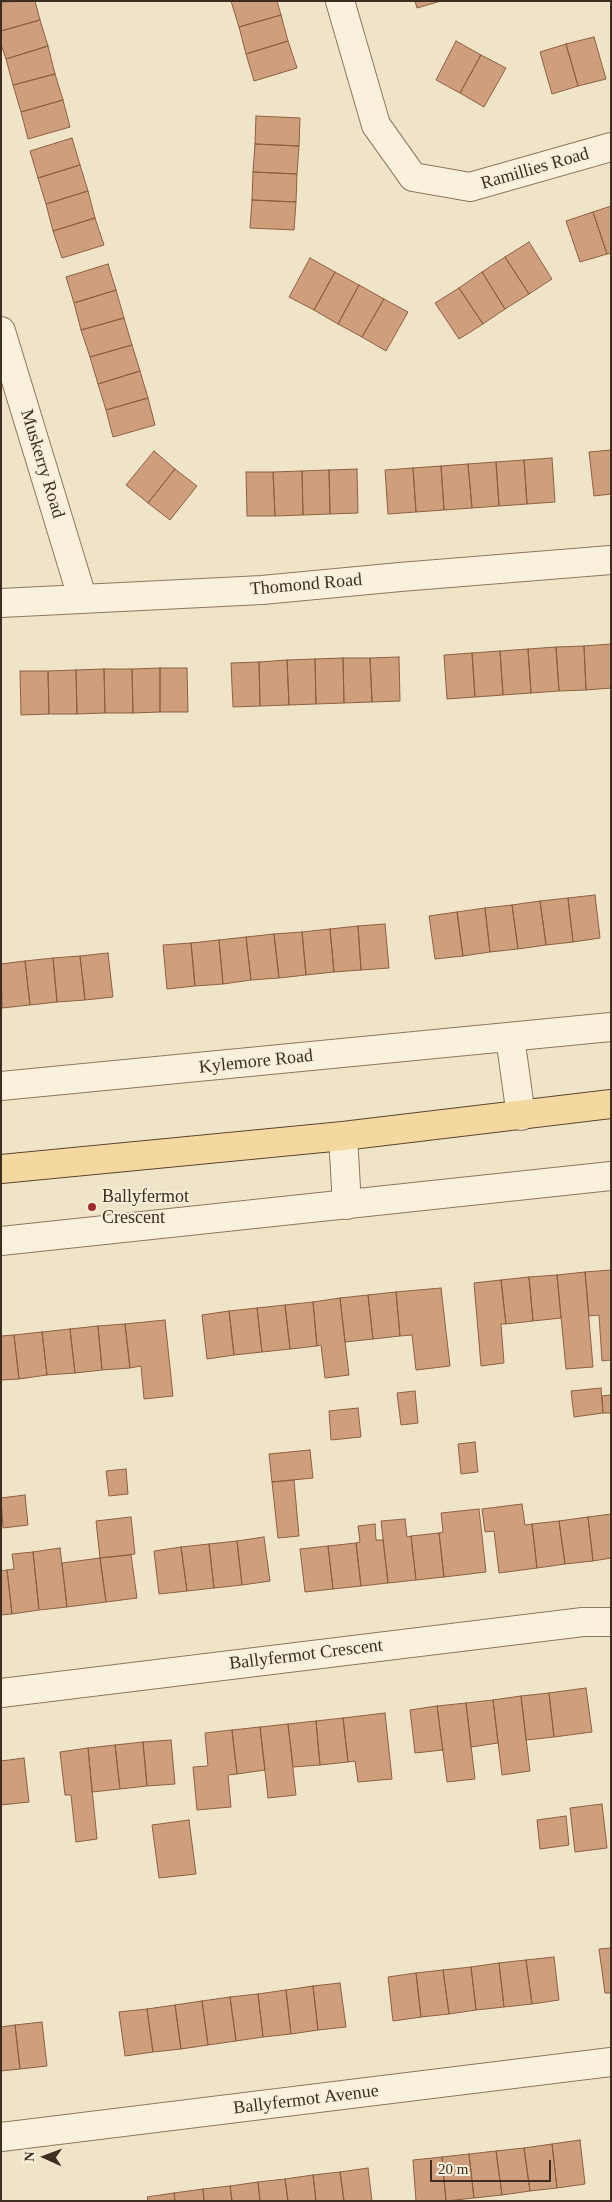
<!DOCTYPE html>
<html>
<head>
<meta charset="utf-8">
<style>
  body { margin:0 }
  #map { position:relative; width:612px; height:2202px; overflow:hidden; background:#f0e4c8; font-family:Georgia,serif }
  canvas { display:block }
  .frame { position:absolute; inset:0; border:2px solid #3d2e20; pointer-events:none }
  .north { position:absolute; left:20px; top:2132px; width:50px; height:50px; -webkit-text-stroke:4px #f7eed8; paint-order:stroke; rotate:272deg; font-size:14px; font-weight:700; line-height:20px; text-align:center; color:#3d2e20 }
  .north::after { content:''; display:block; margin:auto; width:18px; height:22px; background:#3d2e20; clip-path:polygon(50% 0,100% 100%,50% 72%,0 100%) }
  .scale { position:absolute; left:430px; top:2160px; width:121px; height:22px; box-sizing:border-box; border:2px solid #3d2e20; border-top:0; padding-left:6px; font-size:15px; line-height:18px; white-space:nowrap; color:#3d2e20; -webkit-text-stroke:4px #f7eed8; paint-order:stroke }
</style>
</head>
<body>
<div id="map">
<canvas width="612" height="2202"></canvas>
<div class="frame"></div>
<div class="north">N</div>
<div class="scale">20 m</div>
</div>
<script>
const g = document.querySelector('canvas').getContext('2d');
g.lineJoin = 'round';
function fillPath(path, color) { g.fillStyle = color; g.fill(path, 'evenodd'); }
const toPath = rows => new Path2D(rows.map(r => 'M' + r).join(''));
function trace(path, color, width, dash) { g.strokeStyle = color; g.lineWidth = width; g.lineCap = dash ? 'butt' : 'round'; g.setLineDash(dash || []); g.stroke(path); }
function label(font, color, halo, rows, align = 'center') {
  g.font = font + ' Georgia,serif'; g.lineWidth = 4; g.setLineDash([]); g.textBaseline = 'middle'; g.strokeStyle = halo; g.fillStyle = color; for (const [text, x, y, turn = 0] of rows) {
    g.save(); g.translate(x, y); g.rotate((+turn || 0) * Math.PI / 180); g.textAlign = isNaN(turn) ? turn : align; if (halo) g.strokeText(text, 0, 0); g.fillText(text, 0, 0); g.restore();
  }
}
const building = toPath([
  [35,1,40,20,1,31,1,2,35,1],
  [231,1,277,1,281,15,239,27,231,1],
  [415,1,441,1,417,8,415,1],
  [281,15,288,41,246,54,239,27,281,15],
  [40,20,48,46,6,59,1,44,1,31,40,20],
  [594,37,606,79,578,86,566,44,594,37],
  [288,41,297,68,254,81,246,54,288,41],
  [456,41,481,55,460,93,436,80,456,41],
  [566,44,578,86,552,94,540,52,566,44],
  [48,46,55,74,13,85,6,59,48,46],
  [481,55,506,68,484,107,460,93,481,55],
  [55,74,63,100,21,112,13,85,55,74],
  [63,100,70,127,28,139,21,112,63,100],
  [256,116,300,118,299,146,255,144,256,116],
  [72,138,80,165,38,178,30,151,72,138],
  [255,144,299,146,297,174,253,172,255,144],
  [80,165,88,191,46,204,38,178,80,165],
  [253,172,297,174,296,202,252,200,253,172],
  [88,191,95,218,53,231,46,204,88,191],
  [252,200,296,202,294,230,250,228,252,200],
  [611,206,611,253,607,254,593,212,611,206],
  [593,212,607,254,580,262,566,221,593,212],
  [95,218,104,245,62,258,53,231,95,218],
  [529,242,552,279,529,294,505,257,529,242],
  [505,257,529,294,505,309,482,272,505,257],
  [310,258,335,272,314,310,289,297,310,258],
  [108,264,116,290,74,303,66,277,108,264],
  [335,272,359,285,338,324,314,310,335,272],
  [482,272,505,309,483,324,459,288,482,272],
  [359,285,384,299,362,337,338,324,359,285],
  [459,288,483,324,459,339,435,303,459,288],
  [116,290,124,318,81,330,74,303,116,290],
  [384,299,408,312,386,351,362,337,384,299],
  [124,318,132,345,90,357,81,330,124,318],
  [132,345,140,371,98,384,90,357,132,345],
  [140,371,148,398,106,410,98,384,140,371],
  [148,398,155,425,113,437,106,410,148,398],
  [611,450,611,494,594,496,589,452,611,450],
  [154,451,175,469,148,503,126,485,154,451],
  [552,458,555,502,527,504,524,460,552,458],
  [524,460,527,504,499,506,496,462,524,460],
  [496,462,499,506,472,508,468,464,496,462],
  [468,464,472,508,444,510,441,466,468,464],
  [441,466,444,510,416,512,413,468,441,466],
  [413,468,416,512,388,514,385,470,413,468],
  [175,469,197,486,170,520,148,503,175,469],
  [357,469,358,513,330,514,329,470,357,469],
  [329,470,330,514,303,515,302,471,329,470],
  [302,471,303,515,275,516,273,472,302,471],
  [246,472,273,472,275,516,247,516,246,472],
  [611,644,611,688,586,690,584,646,611,644],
  [584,646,586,690,559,691,556,647,584,646],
  [556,647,559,691,531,693,528,649,556,647],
  [528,649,531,693,503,695,500,651,528,649],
  [500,651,503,695,475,697,472,653,500,651],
  [472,653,475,697,447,699,444,655,472,653],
  [399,657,400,701,372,702,370,658,399,657],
  [343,658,344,703,316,704,315,659,343,658],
  [343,658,370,658,372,702,344,703,343,658],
  [315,659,316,704,289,705,287,660,315,659],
  [287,660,289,705,260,706,259,662,287,660],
  [259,662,260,706,233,707,231,663,259,662],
  [160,668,160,712,133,713,132,669,160,668],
  [160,668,187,668,188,712,160,712,160,668],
  [104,669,105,713,77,714,76,670,104,669],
  [104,669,132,669,133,713,105,713,104,669],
  [76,670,77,714,49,714,48,671,76,670],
  [20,671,48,671,49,714,21,715,20,671],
  [595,895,600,938,573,942,568,898,595,895],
  [568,898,573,942,546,945,540,901,568,898],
  [540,901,546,945,518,949,512,905,540,901],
  [512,905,518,949,490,952,485,908,512,905],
  [485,908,490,952,463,956,457,912,485,908],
  [457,912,463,956,435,959,429,916,457,912],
  [385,924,389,968,361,970,358,926,385,924],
  [358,926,361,970,334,972,330,929,358,926],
  [330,929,334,972,306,975,302,932,330,929],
  [302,932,306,975,279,978,274,934,302,932],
  [274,934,279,978,251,980,246,937,274,934],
  [246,937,251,980,223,984,219,940,246,937],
  [219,940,223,984,195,986,191,943,219,940],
  [191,943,195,986,167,989,163,945,191,943],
  [108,953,113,997,85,1000,80,956,108,953],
  [80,956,85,1000,57,1002,53,958,80,956],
  [53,958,57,1002,30,1005,25,961,53,958],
  [25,961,30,1005,2,1008,1,964,25,961],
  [611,1270,611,1360,602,1361,599,1315,589,1316,585,1272,611,1270],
  [585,1272,593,1367,566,1369,557,1275,585,1272],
  [557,1275,561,1318,533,1321,529,1277,557,1275],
  [529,1277,533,1321,506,1324,501,1280,529,1277],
  [501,1280,506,1324,501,1324,504,1363,481,1366,474,1283,501,1280],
  [441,1288,450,1366,416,1370,412,1335,400,1336,396,1292,441,1288],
  [396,1292,400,1336,373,1339,368,1295,396,1292],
  [368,1295,373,1339,345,1342,340,1298,368,1295],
  [340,1298,349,1375,325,1378,321,1345,317,1346,313,1302,340,1298],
  [313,1302,317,1346,290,1349,285,1305,313,1302],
  [285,1305,290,1349,262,1352,257,1308,285,1305],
  [257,1308,262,1352,234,1355,229,1311,257,1308],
  [229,1311,234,1355,207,1359,202,1315,229,1311],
  [165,1320,173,1396,144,1399,141,1366,130,1368,125,1324,165,1320],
  [125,1324,130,1368,102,1370,98,1326,125,1324],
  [98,1326,102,1370,75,1373,70,1329,98,1326],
  [70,1329,75,1373,47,1375,42,1332,70,1329],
  [42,1332,47,1375,19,1379,14,1335,42,1332],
  [14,1335,19,1379,1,1380,1,1336,14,1335],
  [601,1388,603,1413,574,1417,571,1391,601,1388],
  [415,1391,418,1423,401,1425,397,1393,415,1391],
  [611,1395,611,1413,603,1413,602,1396,611,1395],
  [358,1408,361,1437,331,1440,329,1411,358,1408],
  [475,1442,478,1472,461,1474,458,1444,475,1442],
  [310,1450,313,1478,272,1482,269,1454,310,1450],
  [126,1469,128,1494,109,1496,106,1471,126,1469],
  [294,1480,299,1536,278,1538,272,1482,294,1480],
  [25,1495,28,1525,3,1528,1,1498,25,1495],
  [522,1504,525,1525,532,1524,537,1568,499,1573,494,1531,485,1532,482,1509,522,1504],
  [479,1509,486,1572,444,1577,439,1533,443,1532,441,1513,479,1509],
  [611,1514,611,1558,593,1561,588,1517,611,1514],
  [131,1517,135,1554,100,1558,96,1521,131,1517],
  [588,1517,593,1561,565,1564,559,1521,588,1517],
  [405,1519,407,1537,411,1536,416,1580,388,1583,381,1521,405,1519],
  [559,1521,565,1564,537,1568,532,1524,559,1521],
  [375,1524,376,1540,383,1540,388,1583,361,1586,356,1543,360,1542,358,1526,375,1524],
  [439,1533,444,1577,416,1580,411,1536,439,1533],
  [264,1537,270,1581,242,1585,237,1541,264,1537],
  [237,1541,242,1585,214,1588,209,1544,237,1541],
  [356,1543,361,1586,333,1589,328,1546,356,1543],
  [209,1544,214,1588,187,1591,181,1547,209,1544],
  [328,1546,333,1589,305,1592,300,1549,328,1546],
  [181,1547,187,1591,159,1594,154,1551,181,1547],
  [60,1548,67,1607,39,1610,33,1552,60,1548],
  [33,1552,39,1610,12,1614,7,1570,14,1569,12,1554,33,1552],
  [131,1555,137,1598,106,1602,100,1558,131,1555],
  [100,1558,106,1602,67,1607,62,1563,100,1558],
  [7,1570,12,1614,1,1615,1,1571,7,1570],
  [586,1688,592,1732,554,1737,549,1693,586,1688],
  [549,1693,554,1737,526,1740,521,1696,549,1693],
  [521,1696,530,1771,502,1775,493,1700,521,1696],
  [493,1700,498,1743,471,1747,466,1703,493,1700],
  [466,1703,475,1779,447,1782,437,1706,466,1703],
  [437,1706,443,1750,415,1753,410,1710,437,1706],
  [385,1713,392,1779,358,1782,355,1761,348,1762,343,1718,385,1713],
  [343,1718,348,1762,320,1765,316,1721,343,1718],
  [316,1721,320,1765,293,1767,288,1724,316,1721],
  [288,1724,296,1795,268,1798,260,1727,288,1724],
  [260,1727,265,1770,237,1774,232,1730,260,1727],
  [232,1730,237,1774,228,1775,231,1807,197,1810,193,1767,208,1766,205,1733,232,1730],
  [171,1740,175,1784,147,1786,143,1742,171,1740],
  [143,1742,147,1786,120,1789,115,1745,143,1742],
  [115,1745,120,1789,92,1792,88,1748,115,1745],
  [88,1748,97,1839,76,1842,71,1795,65,1795,60,1752,88,1748],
  [24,1758,29,1802,1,1805,1,1761,24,1758],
  [602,1804,607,1848,575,1852,570,1808,602,1804],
  [566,1816,569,1845,540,1849,537,1820,566,1816],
  [189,1820,196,1874,159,1878,152,1825,189,1820],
  [611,1948,611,1993,605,1993,599,1949,611,1948],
  [554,1957,559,2000,532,2004,526,1960,554,1957],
  [526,1960,532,2004,504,2007,499,1963,526,1960],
  [499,1963,504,2007,476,2010,471,1967,499,1963],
  [471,1967,476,2010,449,2014,443,1970,471,1967],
  [443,1970,449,2014,421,2017,416,1973,443,1970],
  [416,1973,421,2017,393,2021,388,1977,416,1973],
  [340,1983,346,2027,318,2030,313,1986,340,1983],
  [313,1986,318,2030,291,2034,286,1990,313,1986],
  [286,1990,291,2034,263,2037,258,1994,286,1990],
  [258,1994,263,2037,236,2041,230,1997,258,1994],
  [230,1997,236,2041,208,2045,202,2001,230,1997],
  [202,2001,208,2045,181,2049,175,2005,202,2001],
  [175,2005,181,2049,153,2052,147,2009,175,2005],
  [147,2009,153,2052,125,2056,119,2012,147,2009],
  [42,2022,47,2066,20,2069,15,2025,42,2022],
  [15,2025,20,2069,1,2071,1,2027,15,2025],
  [580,2140,585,2184,557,2188,552,2144,580,2140],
  [552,2144,557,2188,530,2191,524,2148,552,2144],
  [524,2148,530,2191,502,2195,496,2151,524,2148],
  [496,2151,502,2195,474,2198,469,2154,496,2151],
  [469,2154,474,2198,446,2201,442,2157,469,2154],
  [442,2157,446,2201,416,2201,413,2160,442,2157],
  [368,2168,372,2201,344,2201,340,2172,368,2168],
  [340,2172,344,2201,316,2201,313,2175,340,2172],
  [313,2175,316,2201,288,2201,285,2179,313,2175],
  [285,2179,288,2201,260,2201,258,2182,285,2179],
  [258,2182,260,2201,232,2201,230,2186,258,2182],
  [230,2186,232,2201,204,2201,203,2189,230,2186],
  [203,2189,204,2201,175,2201,174,2193,203,2189],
  [174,2193,175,2201,148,2201,147,2197,174,2193]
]);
const minor = toPath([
  [340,1,376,125,413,177,470,187,611,147],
  [1,331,82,597],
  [1,603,262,590,400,577,611,560],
  [510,1037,521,1116],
  [1,1086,611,1027],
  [343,1136,347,1205],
  [1,1241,611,1176],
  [1,1693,583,1622,611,1622],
  [1,2137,611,2062]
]);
const major = toPath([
  [1,1169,343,1136,611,1104]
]);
const markers = [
  [92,1207,5,"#9e2a2b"]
];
const streetNames = [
  ["Ramillies Road",535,169,-16],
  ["Muskerry Road",42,464,73],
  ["Thomond Road",306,585,-5],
  ["Kylemore Road",256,1062,-6],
  ["Ballyfermot Crescent",306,1655,-7],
  ["Ballyfermot Avenue",306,2100,-7]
];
const poiNames = [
  ["Ballyfermot",102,1197],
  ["Crescent",102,1218]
];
fillPath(building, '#cf9f7d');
trace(building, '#8d5f41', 1);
trace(minor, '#8d765c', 30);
trace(major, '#5b4430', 30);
trace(minor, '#faf1dc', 28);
trace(major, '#f3d9a0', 28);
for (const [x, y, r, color] of markers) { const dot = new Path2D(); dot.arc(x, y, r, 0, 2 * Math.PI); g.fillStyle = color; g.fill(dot); trace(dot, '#f7eed8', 2); }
label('18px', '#3d2e20', '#f7eed8', streetNames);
label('18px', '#3d2e20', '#f7eed8', poiNames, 'left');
</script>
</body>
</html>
